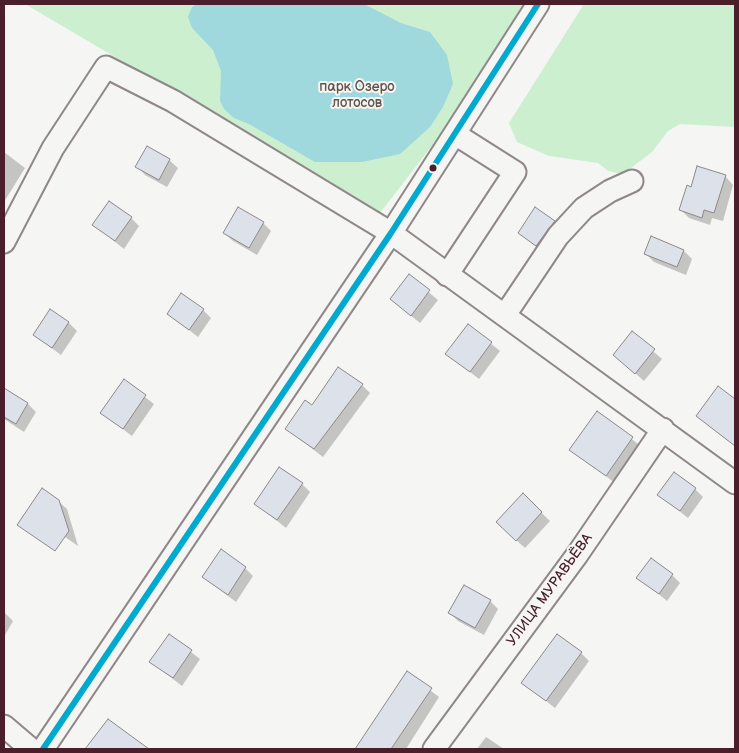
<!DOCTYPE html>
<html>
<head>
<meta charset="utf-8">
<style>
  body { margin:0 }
  #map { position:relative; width:739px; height:753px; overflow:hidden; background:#f5f5f3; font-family:"Balsamiq Sans",sans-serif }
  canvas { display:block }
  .frame { position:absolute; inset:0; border:5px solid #4a1f2b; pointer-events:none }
</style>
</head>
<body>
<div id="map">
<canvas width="739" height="753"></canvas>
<div class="frame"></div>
</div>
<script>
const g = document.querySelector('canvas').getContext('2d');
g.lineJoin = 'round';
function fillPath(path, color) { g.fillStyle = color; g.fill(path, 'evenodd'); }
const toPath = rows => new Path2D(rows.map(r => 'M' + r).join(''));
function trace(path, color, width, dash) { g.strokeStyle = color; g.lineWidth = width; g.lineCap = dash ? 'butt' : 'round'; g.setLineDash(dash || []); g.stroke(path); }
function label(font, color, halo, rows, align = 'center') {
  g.font = font + ' "Balsamiq Sans",sans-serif'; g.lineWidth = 4; g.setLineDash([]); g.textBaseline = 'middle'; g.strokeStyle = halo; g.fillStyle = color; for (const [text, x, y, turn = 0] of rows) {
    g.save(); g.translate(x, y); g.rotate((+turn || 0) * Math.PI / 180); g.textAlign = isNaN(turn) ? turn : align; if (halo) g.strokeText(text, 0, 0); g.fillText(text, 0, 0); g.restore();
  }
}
const green = toPath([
  [25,4,529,4,476,89,380,213],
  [584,4,735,4,735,127,680,124,668,131,652,152,623,174,608,171,598,163,549,156,517,142,509,123]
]);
const water = toPath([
  [197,4,364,4,401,23,430,32,447,55,453,84,443,107,430,127,400,154,362,162,315,162,249,124,234,118,224,109,220,101,221,71,213,50,192,28,188,17,192,7]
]);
const shadow = toPath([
  [4,152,25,168,4,202],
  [169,160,178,168,167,187,145,175,137,166],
  [725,176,733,185,723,221,712,218,710,225,689,218,681,210,691,188],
  [131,218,139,226,124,249,94,225],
  [554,222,563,230,545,253,519,233],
  [263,223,271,231,257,255,233,241,224,233],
  [684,251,692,259,686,275,654,262,645,253],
  [409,276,438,300,420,323,391,299],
  [203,310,211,318,198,337,169,314],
  [68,322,77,331,61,355,34,335],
  [468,325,500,351,479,379,447,354],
  [632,333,662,359,644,381,615,355],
  [124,381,154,404,132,436,102,413],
  [362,385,370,393,323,457,287,429],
  [718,388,735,401,735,446,697,416],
  [4,390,28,404,36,412,24,432,4,419],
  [597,413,641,446,615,483,571,450],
  [302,484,310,492,286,528,256,504],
  [695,489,703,497,688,518,659,495],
  [523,495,550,521,525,548,506,531],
  [58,501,67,509,78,546,38,518],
  [245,568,253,576,236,602,203,577],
  [672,575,680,583,667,601,638,577],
  [490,601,498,609,484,635,458,621,450,613],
  [4,612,13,621,4,637],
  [169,635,200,659,182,686,151,662],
  [581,653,589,661,555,708,523,683],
  [407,673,439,697,406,749,356,749],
  [108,720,147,749,87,749],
  [486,737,504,749,477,749]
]);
const building = toPath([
  [147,146,170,159,159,180,135,167,147,146],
  [697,166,726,175,714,213,704,210,702,218,679,210,687,185,691,187,697,166],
  [109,201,132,217,115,241,92,225,109,201],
  [238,207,264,222,249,248,223,233,238,207],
  [535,207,555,221,536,246,518,233,535,207],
  [651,236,684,250,677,267,644,254,651,236],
  [409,274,430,290,411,316,390,299,409,274],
  [181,293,204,309,189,330,167,314,181,293],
  [50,309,69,322,52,348,33,335,50,309],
  [468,324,492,342,470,372,445,354,468,324],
  [632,331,655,349,635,374,613,355,632,331],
  [338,367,363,384,314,449,285,429,305,400,312,405,338,367],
  [124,379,146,395,123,429,100,413,124,379],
  [718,386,735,399,735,446,696,416,718,386],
  [4,388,28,403,16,424,4,417,4,388],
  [597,411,633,437,606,476,569,450,597,411],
  [279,467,303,483,277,520,254,504,279,467],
  [674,472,696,488,680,511,657,495,674,472],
  [42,488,59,500,69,531,55,551,17,525,42,488],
  [523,493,542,512,516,541,496,522,523,493],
  [221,549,246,567,228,595,202,577,221,549],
  [651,558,673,574,659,594,636,578,651,558],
  [464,585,491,600,475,628,448,613,464,585],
  [169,634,192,650,173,678,149,662,169,634],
  [557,634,582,652,546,701,521,683,557,634],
  [407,671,432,688,391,749,355,749,407,671],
  [108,719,149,749,85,749,108,719]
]);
const minor = toPath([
  [4,242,53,148,106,67,173,101,391,233,735,483],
  [447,275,515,172,455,134],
  [505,315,558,236,584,208,610,191,632,181],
  [4,726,31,749],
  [43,749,391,233,538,4],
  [434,749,577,555,663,429]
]);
const bus1 = toPath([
  [43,749,391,233,538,4]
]);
const markers = [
  [433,168,4.5,"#4a1f2b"]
];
const parkNames = [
  ["парк Озеро",357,87],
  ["лотосов",357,103]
];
const streetNames = [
  ["УЛИЦА МУРАВЬЁВА",550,590,-54]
];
fillPath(green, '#ccefcf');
fillPath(water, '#9fd8dd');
fillPath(shadow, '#0003');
fillPath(building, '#dde2ea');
trace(building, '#8f8788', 1);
trace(minor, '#8f8788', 25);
trace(minor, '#f5f5f3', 21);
trace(bus1, '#00a9ce', 6);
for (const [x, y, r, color] of markers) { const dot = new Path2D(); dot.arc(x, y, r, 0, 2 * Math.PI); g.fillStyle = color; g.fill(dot); trace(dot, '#f6f6f2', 2); }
label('14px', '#62524c', '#f6f6f2', parkNames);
label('14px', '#4a1f2b', '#f6f6f2', streetNames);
</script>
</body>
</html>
